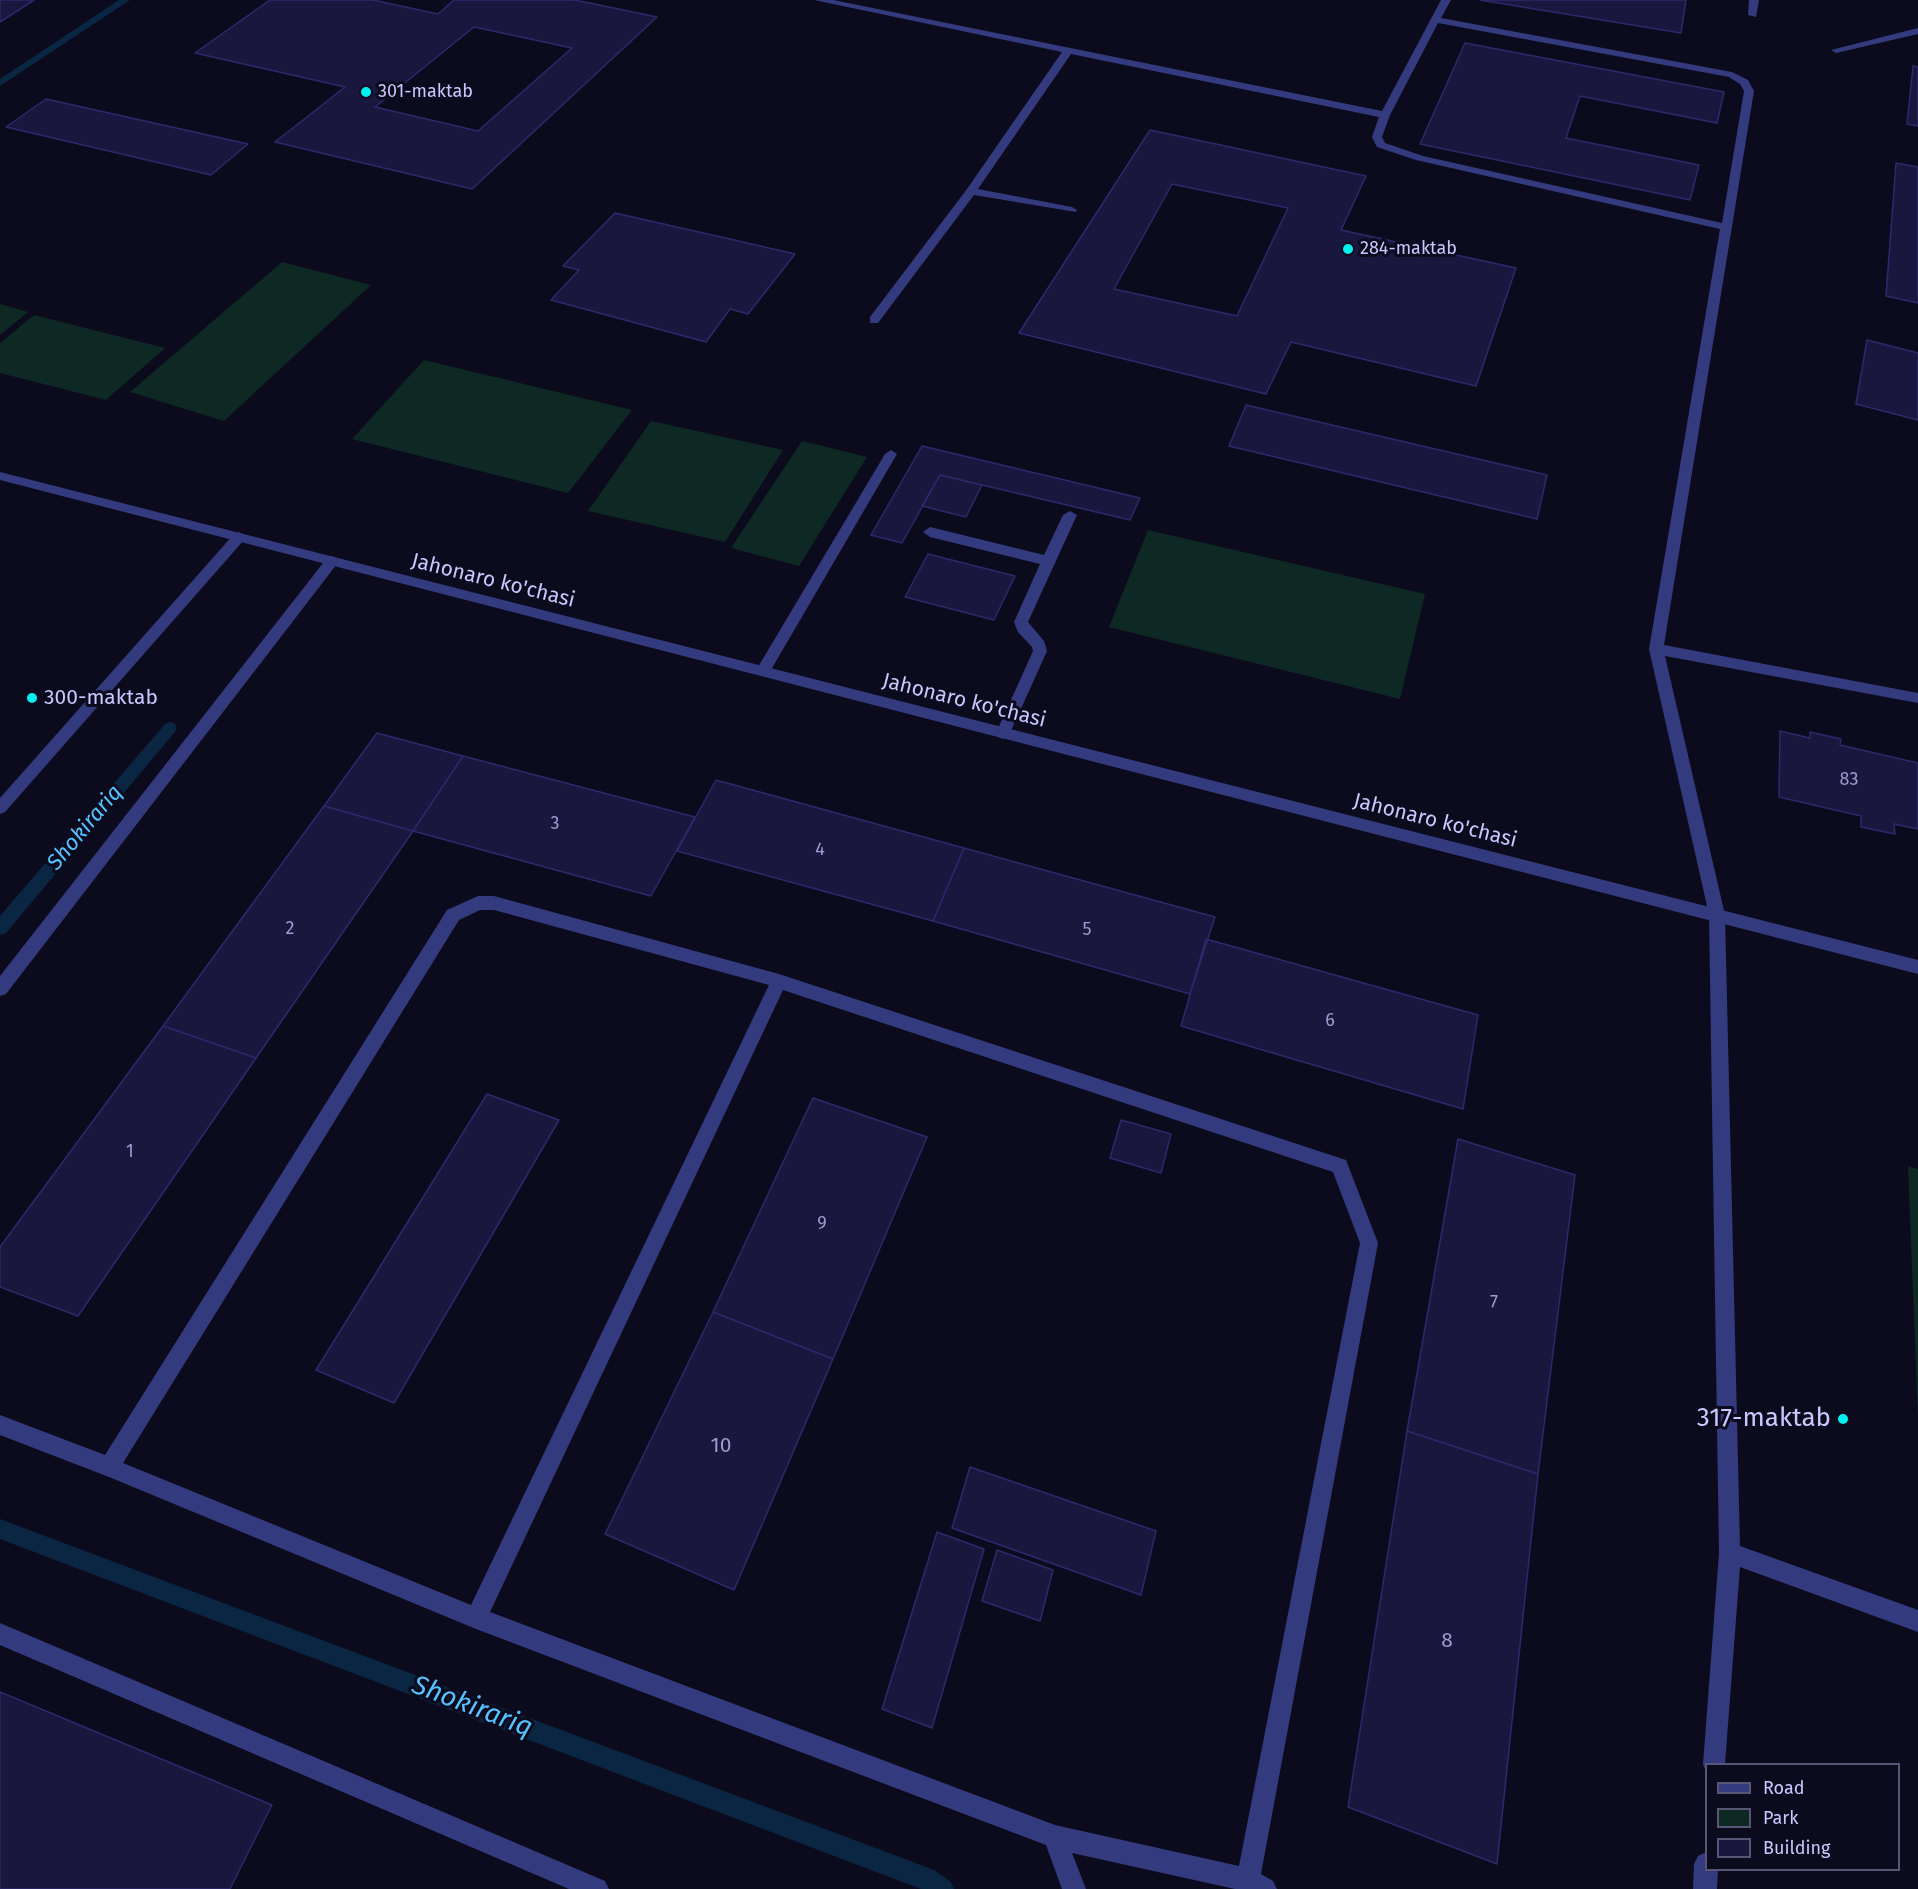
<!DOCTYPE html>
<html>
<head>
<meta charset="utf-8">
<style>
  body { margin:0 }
  #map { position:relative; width:1918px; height:1889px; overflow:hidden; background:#0c0b1d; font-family:"Fira Sans",sans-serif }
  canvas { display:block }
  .legend { position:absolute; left:1705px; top:1763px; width:195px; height:108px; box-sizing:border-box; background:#0c0b1d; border:2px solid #575677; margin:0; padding:8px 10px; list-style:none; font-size:18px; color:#c8c7ff }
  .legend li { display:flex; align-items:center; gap:12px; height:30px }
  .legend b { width:30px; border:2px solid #575677 }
</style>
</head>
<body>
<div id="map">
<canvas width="1918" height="1889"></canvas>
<ul class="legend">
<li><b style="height:8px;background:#343a7e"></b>Road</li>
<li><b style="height:16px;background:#0e2824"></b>Park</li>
<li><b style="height:16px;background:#1a173f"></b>Building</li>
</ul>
</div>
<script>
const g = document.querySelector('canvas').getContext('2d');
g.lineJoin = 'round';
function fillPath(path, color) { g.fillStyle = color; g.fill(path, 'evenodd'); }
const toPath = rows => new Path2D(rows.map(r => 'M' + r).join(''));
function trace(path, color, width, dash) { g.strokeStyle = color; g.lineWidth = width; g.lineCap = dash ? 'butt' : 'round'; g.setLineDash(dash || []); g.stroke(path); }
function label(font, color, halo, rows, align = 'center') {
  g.font = font + ' "Fira Sans",sans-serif'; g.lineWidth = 6; g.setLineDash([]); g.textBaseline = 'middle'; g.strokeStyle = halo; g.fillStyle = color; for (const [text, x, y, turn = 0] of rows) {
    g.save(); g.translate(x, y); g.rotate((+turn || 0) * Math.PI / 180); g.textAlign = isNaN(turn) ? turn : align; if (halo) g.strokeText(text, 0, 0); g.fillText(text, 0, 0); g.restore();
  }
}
const green = toPath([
  [282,262,371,285,224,421,130,392],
  [0,304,28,312,0,335],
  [34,315,165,348,106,400,0,373,0,343],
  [424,360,632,410,568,493,352,439],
  [651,421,783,450,725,542,588,511],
  [802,441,867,457,799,566,731,548],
  [1148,530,1425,594,1400,699,1109,627],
  [1908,1166,1918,1169,1918,1419]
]);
const stream = toPath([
  [119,0,130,0,0,86,0,79,119,0],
  [170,722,175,724,177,728,175,732,6,933,0,935,0,916,165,724,170,722],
  [0,1519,934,1870,950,1881,954,1889,921,1889,0,1539,0,1519]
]);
const building = toPath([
  [0,0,34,0,0,22,0,0],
  [270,0,373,0,438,14,454,0,575,0,657,17,472,189,275,142,345,87,195,53,270,0],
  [474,27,572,48,478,131,375,107,474,27],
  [1480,0,1686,0,1681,33,1480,0],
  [1465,43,1724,92,1717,123,1580,96,1566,138,1699,165,1690,200,1420,144,1465,43],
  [1913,66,1918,67,1918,126,1907,124,1913,66],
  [46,99,248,144,211,175,6,127,46,99],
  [1150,130,1366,176,1341,230,1516,268,1476,386,1291,342,1266,394,1019,333,1150,130],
  [1172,184,1288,208,1237,316,1114,289,1172,184],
  [1896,163,1918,167,1918,303,1886,296,1896,163],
  [615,213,721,237,795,254,748,314,730,309,706,342,551,300,579,270,563,266,615,213],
  [1867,340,1918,353,1918,420,1856,404,1867,340],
  [1246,405,1547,475,1537,519,1229,446,1246,405],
  [922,446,1140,498,1130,520,940,475,902,543,871,535,922,446],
  [940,475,982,485,966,517,922,506,940,475],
  [928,554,1015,576,994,620,905,597,928,554],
  [1780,731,1810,738,1810,732,1841,739,1840,745,1918,763,1918,829,1894,824,1895,834,1861,827,1861,816,1779,797,1780,731],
  [377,733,463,756,413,831,324,806,377,733],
  [463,756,695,817,651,896,413,831,463,756],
  [716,780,964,848,933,921,677,851,716,780],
  [324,806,413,831,256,1058,163,1026,324,806],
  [964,848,1215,917,1190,994,933,921,964,848],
  [1206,939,1478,1015,1463,1109,1181,1026,1206,939],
  [163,1026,256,1058,78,1316,0,1287,0,1247,163,1026],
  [487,1094,559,1120,394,1403,316,1370,487,1094],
  [813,1098,927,1137,833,1359,713,1312,813,1098],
  [1121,1120,1171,1134,1161,1173,1110,1158,1121,1120],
  [1458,1139,1575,1175,1538,1474,1407,1431,1458,1139],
  [713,1312,833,1359,734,1590,605,1534,713,1312],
  [1407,1431,1538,1474,1497,1864,1348,1807,1407,1431],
  [970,1467,1156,1531,1141,1595,952,1528,970,1467],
  [937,1532,984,1549,932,1728,882,1709,937,1532],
  [997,1550,1053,1570,1040,1621,982,1601,997,1550],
  [0,1692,272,1805,230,1889,0,1889,0,1692]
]);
const service = toPath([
  [814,0,833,0,1382,111,1441,0,1451,0,1441,18,1732,72,1748,80,1754,91,1664,645,1918,693,1918,703,1665,656,1725,915,1740,1546,1918,1610,1918,1632,1740,1567,1725,1764,1706,1764,1706,1772,1703,1764,1719,1553,1709,915,1649,649,1720,229,1416,160,1377,147,1372,137,1379,117,1071,54,978,189,1072,207,1077,210,1076,212,974,195,878,323,870,323,870,317,967,189,1062,52,814,0],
  [1438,23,1729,77,1740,84,1744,91,1722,223,1423,156,1385,143,1382,137,1390,115,1438,23],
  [1749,0,1759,0,1756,17,1748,15,1749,0],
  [1918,28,1918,34,1836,53,1831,50,1918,28],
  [891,450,897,454,768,675,758,675,756,671,758,667,885,454,891,450],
  [1070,511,1077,515,1028,622,1044,641,1047,651,1010,733,1008,737,1003,739,998,737,996,733,1033,651,1032,647,1018,632,1014,622,1040,564,930,537,923,532,930,527,1044,555,1063,515,1070,511],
  [239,532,246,537,244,540,5,812,0,814,0,798,234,534,239,532],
  [332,556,337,558,339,561,337,564,6,994,0,996,0,976,327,558,332,556],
  [478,896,494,896,779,974,1346,1160,1378,1243,1261,1874,1273,1881,1277,1889,1235,1889,1072,1853,1086,1889,1062,1889,1046,1845,476,1629,109,1477,0,1435,0,1415,105,1455,447,910,478,896],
  [480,910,494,910,769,985,471,1605,123,1463,459,920,480,910],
  [783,990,1333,1172,1360,1243,1239,1866,1055,1825,490,1612,783,990],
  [0,1623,605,1881,609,1889,569,1889,0,1645,0,1623],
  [1706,1852,1706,1870,1718,1870,1717,1889,1693,1889,1694,1864,1698,1856,1706,1852]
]);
const minor = toPath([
  [0,472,1918,960,1918,974,0,480,0,472]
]);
const markers = [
  [366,92,6,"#00f2f0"],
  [1348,249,6,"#00f2f0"],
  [32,698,6,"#00f2f0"],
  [1843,1419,6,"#00f2f0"]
];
const farPoinames = [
  ["301-maktab",378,92],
  ["284-maktab",1360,249]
];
const numberNames = [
  ["83",1849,780],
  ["3",555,824],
  ["4",820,850],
  ["2",290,929],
  ["5",1087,930],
  ["6",1330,1021],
  ["1",130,1152],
  ["9",822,1224],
  ["7",1494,1303]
];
const streetNames = [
  ["Jahonaro ko'chasi",493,581,14],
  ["Jahonaro ko'chasi",964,701,14],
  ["Jahonaro ko'chasi",1435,821,14]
];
const poiNames = [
  ["300-maktab",44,698]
];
const nearNumbernames = [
  ["10",721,1446],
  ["8",1447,1641]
];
const waterNames = [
  ["Shokirariq",85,828,-50]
];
const nearPoinames = [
  ["317-maktab",1831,1419]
];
const nearWaternames = [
  ["Shokirariq",472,1707,21]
];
fillPath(green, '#0e2824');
fillPath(stream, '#0a2642');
fillPath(building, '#1a173f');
trace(building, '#2e286c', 1.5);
fillPath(service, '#343a7e');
fillPath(minor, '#343a7e');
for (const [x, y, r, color] of markers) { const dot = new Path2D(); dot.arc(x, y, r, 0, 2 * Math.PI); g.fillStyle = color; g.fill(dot); trace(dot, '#0c0b1d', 2); }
label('18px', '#c8c7ff', '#0c0b1d', farPoinames, 'left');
label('18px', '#9c9bcf', null, numberNames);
label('21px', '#c8c7ff', '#0c0b1d', streetNames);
label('21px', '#c8c7ff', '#0c0b1d', poiNames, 'left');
label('21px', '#9c9bcf', null, nearNumbernames);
label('italic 22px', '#55c3ff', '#0c0b1d', waterNames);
label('26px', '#c8c7ff', '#0c0b1d', nearPoinames, 'right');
label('italic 27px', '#55c3ff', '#0c0b1d', nearWaternames);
</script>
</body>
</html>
